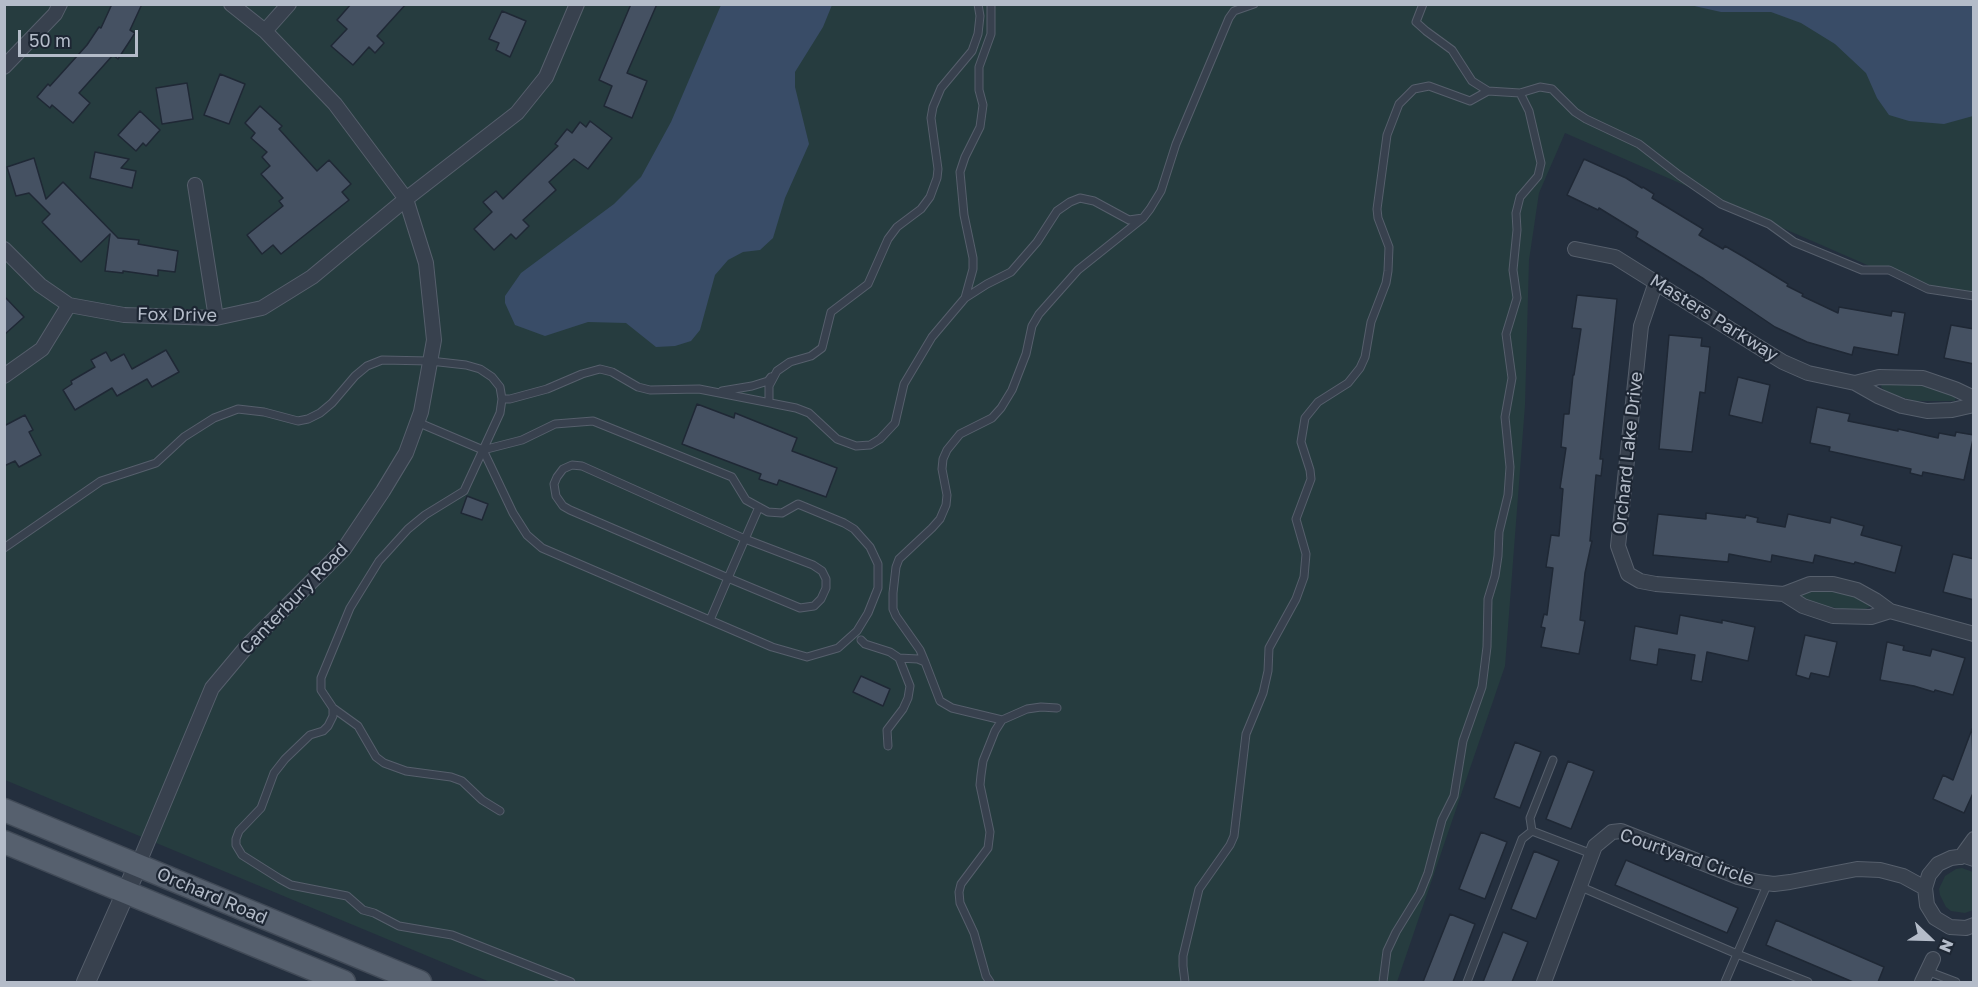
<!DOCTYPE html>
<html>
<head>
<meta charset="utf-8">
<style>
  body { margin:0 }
  #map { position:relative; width:1978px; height:987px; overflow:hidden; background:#242f3e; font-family:"Golos Text",sans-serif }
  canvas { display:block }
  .frame { position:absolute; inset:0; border:6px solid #b4bcc9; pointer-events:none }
  .north { position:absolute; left:1900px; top:909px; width:60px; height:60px; -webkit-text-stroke:4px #1d2633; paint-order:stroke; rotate:113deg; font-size:16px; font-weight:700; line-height:24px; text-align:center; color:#b4bcc9 }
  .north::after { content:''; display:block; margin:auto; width:21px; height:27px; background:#b4bcc9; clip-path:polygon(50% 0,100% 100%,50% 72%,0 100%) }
  .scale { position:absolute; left:18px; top:30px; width:120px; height:27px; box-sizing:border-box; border:3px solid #b4bcc9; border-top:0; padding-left:8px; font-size:18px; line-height:21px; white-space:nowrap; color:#b4bcc9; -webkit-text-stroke:4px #1d2633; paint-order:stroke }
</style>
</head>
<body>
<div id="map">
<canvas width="1978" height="987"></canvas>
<div class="frame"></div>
<div class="north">N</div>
<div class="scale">50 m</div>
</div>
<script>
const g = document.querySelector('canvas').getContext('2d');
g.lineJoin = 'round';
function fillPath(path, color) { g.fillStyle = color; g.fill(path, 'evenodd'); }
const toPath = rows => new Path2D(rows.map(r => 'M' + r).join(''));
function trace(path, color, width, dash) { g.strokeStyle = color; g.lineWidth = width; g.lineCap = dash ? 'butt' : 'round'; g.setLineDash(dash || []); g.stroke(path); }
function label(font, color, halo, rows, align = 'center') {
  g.font = font + ' "Golos Text",sans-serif'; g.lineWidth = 4.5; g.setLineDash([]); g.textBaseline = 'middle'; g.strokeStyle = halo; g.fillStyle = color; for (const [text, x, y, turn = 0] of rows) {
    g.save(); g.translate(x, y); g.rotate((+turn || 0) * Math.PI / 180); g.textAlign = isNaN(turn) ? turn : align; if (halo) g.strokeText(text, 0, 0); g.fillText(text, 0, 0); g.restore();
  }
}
const green = toPath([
  [4,5,1973,5,1973,300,1929,292,1565,133,1539,193,1529,260,1525,405,1505,666,1397,982,490,982,5,780],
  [1908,382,1928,385,1956,396,1955,401,1915,401,1888,393,1881,387,1882,384],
  [1814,590,1835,591,1854,595,1870,602,1872,606,1863,610,1841,609,1814,604,1802,599,1799,594],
  [1962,868,1973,872,1973,910,1965,913,1951,911,1946,907,1940,895,1939,889,1945,876,1956,869]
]);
const water = toPath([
  [721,5,832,5,823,27,795,72,795,87,809,144,785,198,773,238,760,250,743,252,728,260,715,275,700,330,691,341,675,346,656,347,626,323,588,322,545,336,515,325,505,303,505,296,521,273,614,204,641,177,671,122],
  [1690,5,1973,5,1973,116,1944,124,1909,121,1889,115,1877,98,1866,73,1835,44,1801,23,1771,12,1721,12]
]);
const building = toPath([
  [112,4,142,4,130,30,135,33,118,59,113,55,79,93,90,103,73,123,52,105,50,108,37,97,48,84,50,86,87,45,99,27,101,28,112,4],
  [351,4,406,4,377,36,384,43,375,53,369,47,353,65,331,46,347,29,337,20,351,4],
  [631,4,657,4,627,73,647,81,632,118,604,106,612,86,599,80,631,4],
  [502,11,526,21,510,57,496,50,499,43,489,39,502,11],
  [220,74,245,84,229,124,204,115,220,74],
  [187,83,193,119,162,124,156,88,187,83],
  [260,106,282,126,279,129,317,171,329,160,351,184,342,192,349,200,281,254,273,245,262,254,247,235,283,206,279,201,283,198,261,174,270,166,262,157,267,152,251,138,255,133,245,123,260,106],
  [140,111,160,130,146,146,143,143,136,151,118,135,140,111],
  [590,121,612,138,588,169,574,159,549,182,556,190,523,220,529,226,516,239,511,234,494,250,474,229,492,212,483,202,496,191,503,199,558,146,555,144,567,129,572,133,580,122,586,127,590,121],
  [95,152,129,159,121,168,136,171,132,188,90,178,95,152],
  [34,158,46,199,63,182,118,238,139,240,138,244,178,251,175,272,158,270,158,276,123,271,123,273,105,271,110,234,81,262,42,222,50,214,29,193,16,196,7,167,34,158],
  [1584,159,1626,178,1642,188,1643,187,1654,194,1652,198,1703,229,1699,235,1723,249,1725,246,1744,257,1788,284,1787,286,1803,294,1802,296,1838,313,1839,307,1891,316,1892,311,1905,313,1898,355,1854,347,1852,355,1807,342,1775,327,1704,279,1636,237,1638,232,1599,208,1598,210,1567,195,1584,159],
  [1577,295,1617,299,1600,459,1603,459,1601,476,1596,475,1590,541,1592,541,1585,573,1580,620,1585,621,1579,654,1541,647,1545,628,1541,627,1544,614,1547,615,1553,568,1546,567,1551,535,1559,536,1563,489,1560,488,1566,448,1561,447,1564,414,1569,414,1573,375,1574,375,1581,329,1572,328,1577,295],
  [4,296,24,317,4,335,4,296],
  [1951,325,1974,329,1974,364,1944,358,1951,325],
  [1669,335,1702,338,1701,346,1710,347,1705,393,1700,392,1692,452,1659,449,1669,335],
  [166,350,179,372,152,387,147,379,117,396,112,388,75,410,63,390,72,384,71,381,95,367,91,360,106,352,111,361,124,354,132,369,166,350],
  [1738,377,1770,385,1762,423,1729,415,1738,377],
  [697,404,734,418,735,413,797,438,792,451,837,468,826,497,779,480,777,485,759,479,761,474,682,444,697,404],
  [1817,407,1850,414,1848,421,1898,431,1898,429,1938,438,1939,433,1955,436,1956,432,1974,435,1964,480,1923,472,1922,476,1910,473,1911,469,1829,451,1830,447,1810,443,1817,407],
  [25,415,33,430,29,432,41,455,19,467,15,461,4,466,4,426,25,415],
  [467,496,488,504,482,520,461,513,467,496],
  [1706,513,1745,518,1746,515,1758,518,1757,522,1785,527,1788,514,1830,523,1831,517,1864,526,1861,535,1902,546,1895,573,1855,562,1854,564,1815,555,1813,563,1772,555,1771,562,1729,554,1728,562,1653,555,1658,514,1706,519,1706,513],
  [1953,554,1974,559,1974,600,1943,592,1953,554],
  [1680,615,1722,623,1722,620,1755,627,1748,661,1707,652,1702,682,1691,680,1695,655,1659,649,1657,665,1630,660,1635,626,1677,634,1680,615],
  [1805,635,1837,642,1829,677,1811,673,1809,679,1796,675,1805,635],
  [1887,642,1904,646,1903,650,1930,656,1932,649,1965,658,1953,695,1935,690,1934,692,1914,686,1880,680,1887,642],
  [861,676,890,689,883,706,853,692,861,676],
  [1972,729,1974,791,1964,813,1933,799,1943,775,1953,780,1972,729],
  [1515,742,1541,752,1520,808,1494,798,1515,742],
  [1568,761,1594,771,1571,829,1546,819,1568,761],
  [1481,832,1507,842,1485,899,1459,889,1481,832],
  [1534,851,1559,861,1536,919,1511,909,1534,851],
  [1626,860,1738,908,1727,933,1615,885,1626,860],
  [1450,914,1475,924,1453,982,1423,982,1450,914],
  [1776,920,1884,967,1878,982,1853,982,1766,945,1776,920],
  [1503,932,1528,942,1512,982,1483,982,1503,932]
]);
const service = toPath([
  [1423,4,1416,22,1426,31,1452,50,1472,81,1488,91],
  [965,298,973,269,973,258,964,215,960,172,965,157,980,127,983,105,979,90,979,67,991,34,991,4],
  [722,391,752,386,768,381,771,377],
  [502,399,510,399,547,389,582,374,600,369,612,372,638,387,650,390,699,389,796,408,809,413,837,439,856,446,870,445,880,439,895,423,904,384,932,337,965,298,987,284,1011,272,1037,242,1057,211,1070,202,1080,198,1094,201,1129,220,1143,218],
  [769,402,769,386,777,371,790,362,811,356,822,348,831,312,868,284,888,239,897,227,921,209,930,197,937,178,938,169,931,118,933,107,941,88,972,51,978,34,980,16,978,4],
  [417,422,483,450,522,440,555,424,593,421,732,477,746,500,768,512,782,513,798,504,844,523,854,529,870,547,878,564,878,588,868,613,857,631,838,648,807,657,772,647,542,548,527,535,513,513,483,450],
  [4,548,101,481,156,463,184,437,214,418,238,409,264,412,298,421,308,419,320,413,332,403,355,376,367,366,382,360,430,361,466,365,480,369,492,377,500,387,502,399,500,413,464,491,425,515,408,529,379,561,350,608,321,678,321,690,333,708],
  [710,620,728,578,800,608,814,606,821,599,826,588,826,579,822,571,813,565,745,539,582,466,572,465,563,469,557,477,554,484,556,496,563,506,570,510,728,578,745,539,759,507],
  [861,640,865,644,890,652,899,658],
  [925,662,920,650,896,616,893,609,893,593,896,567,899,559,932,528,940,519,946,505,947,495,942,469,943,459,947,450,960,434,992,418,1001,408,1012,390,1026,354,1032,326,1039,314,1078,270,1143,218,1150,209,1161,191,1176,144,1229,18,1234,11,1254,4],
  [888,746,887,730,903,709,908,698,910,686,899,658,918,659,925,662,940,701,952,708,1002,720,1027,709,1041,707,1057,708],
  [500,811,482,800,462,781,451,777,406,771,384,763,376,757,358,726,333,708,333,716,328,726,323,731,310,735,285,759,274,773,261,808,239,831,236,839,236,845,242,855,280,879,291,885,347,896,363,910,374,913,399,926,452,935,571,982],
  [1532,831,1530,818,1553,760],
  [1768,883,1737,954,1808,982],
  [1581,887,1737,954,1725,982],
  [1927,971,1956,982],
  [990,982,986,976,974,933,960,903,959,892,961,884,988,848,990,832,980,785,981,775,983,761,995,731,1002,720],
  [1185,982,1183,966,1183,956,1199,889,1230,845,1234,836,1246,734,1263,693,1268,671,1269,648,1296,599,1304,577,1306,554,1296,519,1311,479,1310,470,1301,442,1305,418,1318,402,1348,383,1360,368,1365,357,1371,322,1386,283,1388,271,1389,247,1378,218,1377,209,1387,135,1399,104,1414,89,1429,86,1470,101,1488,91,1520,93,1540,87,1552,89,1575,112,1586,119,1639,144,1679,175,1721,204,1769,224,1794,242,1862,270,1889,270,1928,289,1974,296],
  [1383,982,1387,951,1396,932,1420,893,1428,873,1442,820,1454,796,1463,741,1482,687,1487,647,1488,599,1495,576,1498,556,1499,532,1508,495,1510,467,1505,417,1512,378,1506,334,1517,298,1513,270,1517,230,1516,213,1520,197,1538,176,1541,163,1529,111,1520,93],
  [1467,982,1522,839,1532,831,1592,854]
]);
const minor = toPath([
  [265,31,289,4],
  [4,67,55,14,60,4],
  [195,185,216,318],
  [4,249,40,285,69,305,124,315,216,318,262,308,312,277,406,199,517,113,546,77,577,4],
  [1575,249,1615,257,1757,346,1783,362,1808,373,1855,383,1878,396,1902,406,1927,411,1952,410,1974,405],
  [1656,282,1641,326,1618,546,1628,574,1640,581,1656,584,1784,594,1803,606,1833,616,1871,617,1890,611],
  [4,376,42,349,69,305],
  [1855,383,1879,377,1923,378,1955,389,1974,398],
  [1784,594,1810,584,1833,584,1857,590,1875,600,1890,611,1974,634],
  [1961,857,1974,839],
  [1974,859,1965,856,1951,858,1938,864,1929,875,1925,888,1927,905,1935,918,1950,927,1966,928,1974,925],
  [138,865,212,688,248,645,344,549,383,491,406,453,421,412,434,340,426,263,406,199,335,104,265,31,231,4],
  [1544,982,1595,846,1612,832,1621,831,1738,877,1758,882,1774,884,1790,882,1857,869,1880,870,1903,876,1925,888],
  [1922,982,1933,959]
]);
const tertiary = toPath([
  [86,982,138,865]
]);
const primary = toPath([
  [4,810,420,982],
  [4,842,344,982]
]);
const streetNames = [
  ["Fox Drive",177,315,1],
  ["Masters Parkway",1714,318,32],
  ["Orchard Lake Drive",1628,453,-84],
  ["Canterbury Road",294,599,-46],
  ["Courtyard Circle",1687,857,19],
  ["Orchard Road",212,896,23]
];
fillPath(green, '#263c3f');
fillPath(water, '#394c67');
fillPath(building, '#455162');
trace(building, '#1f2835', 1.5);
trace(service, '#565f6c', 9);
trace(minor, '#565f6c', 16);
trace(tertiary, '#565f6c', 20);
trace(primary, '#414a57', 25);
trace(service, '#38414e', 7);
trace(minor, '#38414e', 14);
trace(tertiary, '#38414e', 18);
trace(primary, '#56606e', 22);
label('18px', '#b4bcc9', '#1d2633', streetNames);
</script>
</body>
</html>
